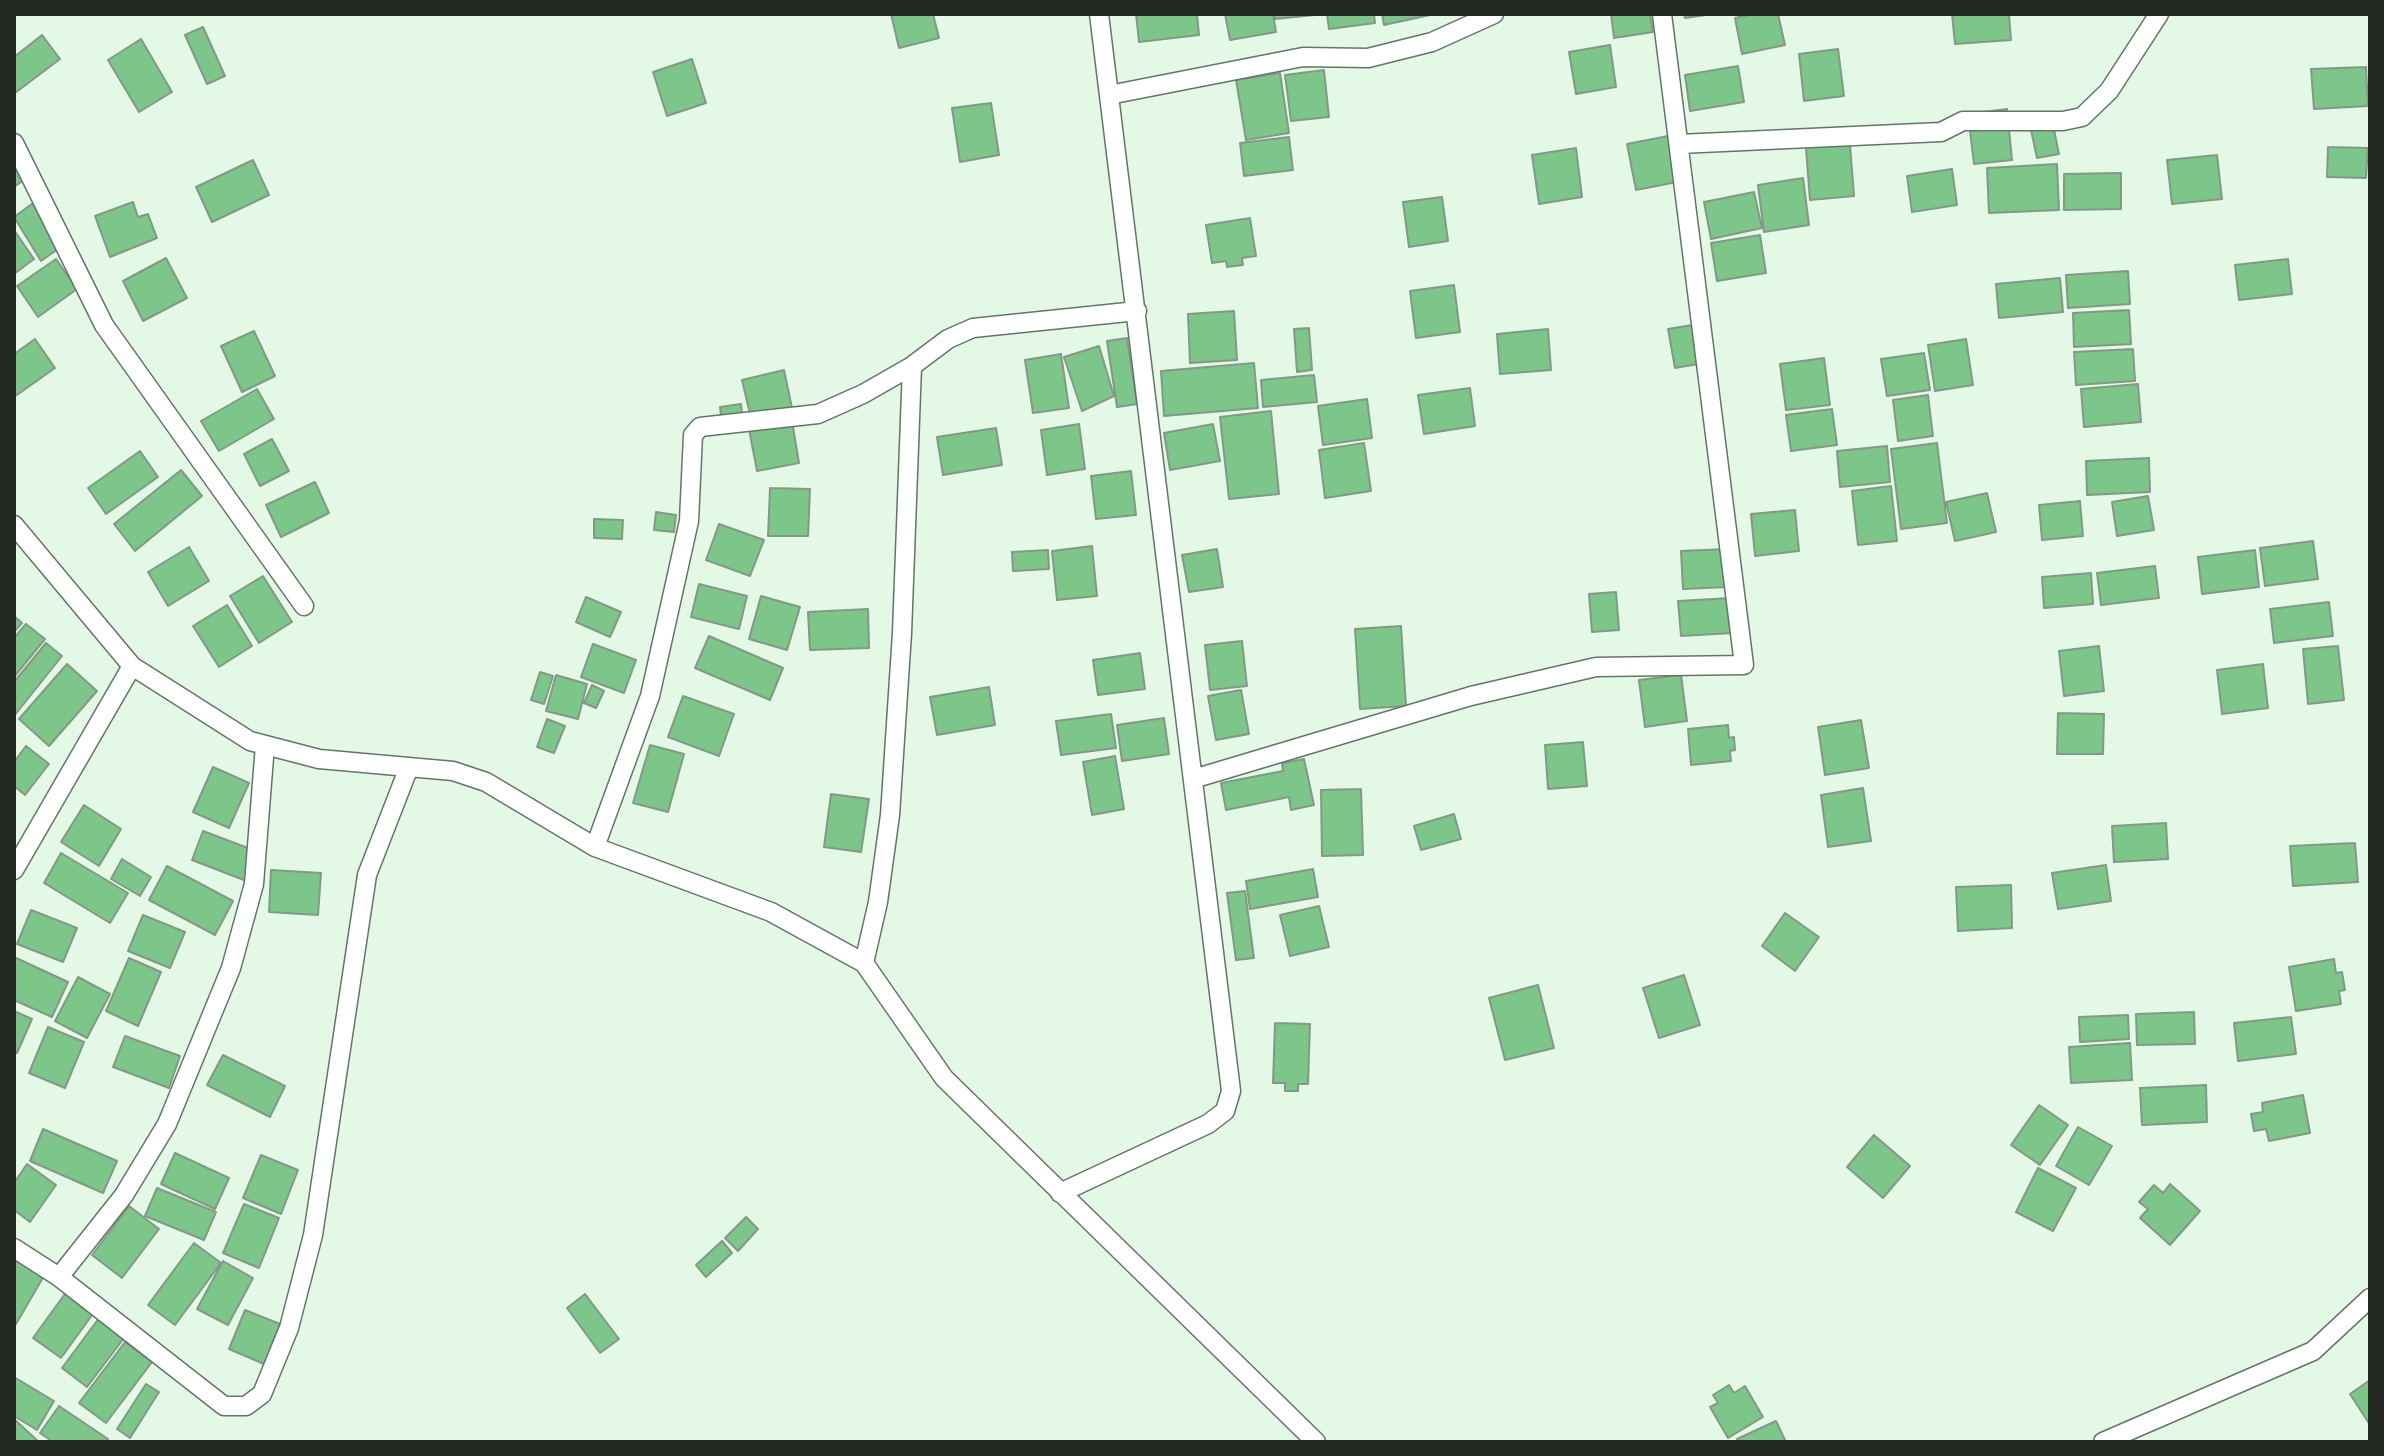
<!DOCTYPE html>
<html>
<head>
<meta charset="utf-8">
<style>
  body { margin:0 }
  #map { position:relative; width:2384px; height:1456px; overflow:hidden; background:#e3f9e6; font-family:Bitter,serif }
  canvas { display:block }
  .frame { position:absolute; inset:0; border:16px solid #222a23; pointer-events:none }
</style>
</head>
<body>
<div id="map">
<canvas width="2384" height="1456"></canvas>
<div class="frame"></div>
</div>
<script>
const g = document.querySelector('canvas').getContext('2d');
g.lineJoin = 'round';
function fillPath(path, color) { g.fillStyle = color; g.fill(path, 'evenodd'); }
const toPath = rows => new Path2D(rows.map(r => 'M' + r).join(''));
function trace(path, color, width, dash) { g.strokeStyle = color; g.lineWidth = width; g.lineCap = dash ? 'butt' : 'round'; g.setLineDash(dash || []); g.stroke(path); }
const building = toPath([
  [891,14,933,14,939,38,899,48,891,14],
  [1136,14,1197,14,1199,35,1139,42,1136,14],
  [1225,14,1273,14,1276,32,1230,40,1225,14],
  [1275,14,1315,14,1315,15,1275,19,1275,14],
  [1327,14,1374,14,1375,23,1329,29,1327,14],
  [1382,14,1429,14,1430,15,1384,25,1382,14],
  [1611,14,1650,14,1653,32,1614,38,1611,14],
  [1684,14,1713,14,1685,18,1684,14],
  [1753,14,1778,14,1785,45,1742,54,1735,18,1753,14],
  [1952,14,2009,14,2011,40,1955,44,1952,14],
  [203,27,225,76,207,84,185,35,203,27],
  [42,35,60,59,15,93,14,57,42,35],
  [141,39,172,92,139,112,108,60,141,39],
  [1610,45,1616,87,1576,94,1569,52,1610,45],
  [1838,49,1844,96,1804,101,1799,54,1838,49],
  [692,59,706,103,667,116,653,72,692,59],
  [1738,66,1744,102,1690,111,1685,75,1738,66],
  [2366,67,2368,106,2314,109,2311,69,2366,67],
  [1324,70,1329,117,1291,121,1285,75,1324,70],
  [1280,73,1289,133,1246,140,1236,80,1280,73],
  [991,103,999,155,960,162,952,108,991,103],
  [2007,109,2012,160,1974,164,1968,114,2007,109],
  [2053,125,2059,154,2037,158,2031,130,2053,125],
  [1849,132,1854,196,1810,200,1805,136,1849,132],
  [1668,136,1677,182,1636,190,1627,144,1668,136],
  [1289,137,1293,170,1244,176,1240,143,1289,137],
  [2328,147,2368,148,2366,178,2327,177,2328,147],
  [1576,148,1582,197,1539,204,1532,155,1576,148],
  [14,149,31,175,14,187,14,149],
  [2217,155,2222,199,2172,204,2167,160,2217,155],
  [253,160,269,195,212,222,196,187,253,160],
  [2057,164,2059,210,1989,213,1987,168,2057,164],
  [1952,169,1957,205,1912,212,1907,176,1952,169],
  [2121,173,2121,209,2064,210,2064,174,2121,173],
  [1803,178,1809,225,1764,232,1758,185,1803,178],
  [1754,192,1762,228,1711,239,1704,202,1754,192],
  [1442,197,1448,241,1409,247,1403,202,1442,197],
  [133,202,138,217,148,214,157,238,110,257,95,216,133,202],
  [33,203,61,247,41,261,14,217,33,203],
  [1250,218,1256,256,1242,258,1243,265,1227,267,1226,261,1212,263,1206,225,1250,218],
  [14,230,34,259,14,274,14,230],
  [1760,235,1766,273,1717,281,1711,243,1760,235],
  [166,258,187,298,143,321,123,281,166,258],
  [56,259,77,289,38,317,17,286,56,259],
  [2288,259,2292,294,2239,300,2235,265,2288,259],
  [2128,271,2130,304,2068,308,2066,275,2128,271],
  [2060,278,2063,312,1999,318,1996,284,2060,278],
  [1454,285,1460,332,1416,338,1410,291,1454,285],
  [2129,310,2131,344,2074,347,2073,313,2129,310],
  [1234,311,1237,360,1190,363,1188,314,1234,311],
  [1698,324,1704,363,1675,368,1668,329,1698,324],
  [1309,328,1312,370,1297,372,1294,329,1309,328],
  [1548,329,1551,370,1500,374,1497,334,1548,329],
  [254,331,275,376,242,392,221,346,254,331],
  [1127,338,1137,404,1117,407,1107,341,1127,338],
  [35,339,55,368,14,397,14,354,35,339],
  [1966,339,1973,385,1935,391,1928,345,1966,339],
  [1099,346,1114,396,1082,411,1064,357,1099,346],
  [2133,349,2135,381,2076,385,2074,352,2133,349],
  [1924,353,1930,390,1887,396,1881,359,1924,353],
  [1061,354,1069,408,1033,413,1025,360,1061,354],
  [1824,358,1830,405,1786,410,1780,364,1824,358],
  [1254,363,1258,408,1164,416,1161,371,1254,363],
  [784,370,792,408,751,418,742,380,784,370],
  [1314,375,1317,402,1263,407,1261,380,1314,375],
  [2138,384,2141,422,2084,427,2081,389,2138,384],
  [1470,388,1475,426,1424,434,1418,395,1470,388],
  [257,389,274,419,219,451,201,421,257,389],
  [1928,395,1933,436,1898,441,1893,400,1928,395],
  [1367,399,1372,438,1323,445,1318,406,1367,399],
  [741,404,743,421,722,424,720,407,741,404],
  [1832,409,1837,445,1791,451,1786,415,1832,409],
  [1271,411,1279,494,1229,499,1220,417,1271,411],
  [791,415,799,463,757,471,748,424,791,415],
  [1079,424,1085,469,1047,475,1041,430,1079,424],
  [1213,424,1220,461,1170,470,1164,433,1213,424],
  [996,428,1002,465,943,475,937,437,996,428],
  [272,439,289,471,260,486,244,454,272,439],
  [1364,443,1371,491,1325,498,1319,450,1364,443],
  [1937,443,1947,523,1901,529,1891,449,1937,443],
  [1887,446,1890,482,1840,487,1837,451,1887,446],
  [140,451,158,477,106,514,88,488,140,451],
  [2149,458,2150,492,2087,495,2086,461,2149,458],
  [181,470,202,496,135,551,114,524,181,470],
  [1131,471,1136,515,1096,519,1091,476,1131,471],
  [315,482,329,513,281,537,266,505,315,482],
  [1891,486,1897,541,1858,545,1852,491,1891,486],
  [770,488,810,489,808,536,768,536,770,488],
  [1987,493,1996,532,1955,541,1946,502,1987,493],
  [2148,496,2154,530,2117,536,2112,502,2148,496],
  [2080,501,2083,536,2042,540,2039,505,2080,501],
  [1795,510,1799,551,1755,556,1751,514,1795,510],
  [656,512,676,515,674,532,654,530,656,512],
  [594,519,623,520,622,539,594,538,594,519],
  [719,524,764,540,750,576,706,560,719,524],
  [2313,541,2318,579,2265,586,2260,548,2313,541],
  [1092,546,1097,596,1057,600,1052,551,1092,546],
  [189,547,209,581,168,606,148,572,189,547],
  [1217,549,1223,587,1189,592,1182,555,1217,549],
  [1727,549,1728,587,1683,589,1681,551,1727,549],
  [1048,550,1049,569,1013,571,1012,552,1048,550],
  [2255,550,2259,587,2202,594,2198,557,2255,550],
  [2155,566,2159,598,2101,605,2097,573,2155,566],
  [2091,573,2093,604,2044,608,2042,577,2091,573],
  [263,576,292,622,259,643,230,596,263,576],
  [699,584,747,596,739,629,691,617,699,584],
  [1616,592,1619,630,1592,632,1589,594,1616,592],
  [761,596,800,607,787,650,749,639,761,596],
  [586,597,621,612,610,637,576,622,586,597],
  [1731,598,1733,633,1681,636,1678,601,1731,598],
  [2329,602,2333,636,2274,643,2270,609,2329,602],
  [227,605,252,646,219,667,193,626,227,605],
  [868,609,869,648,810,650,808,612,868,609],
  [14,616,22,623,14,632,14,616],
  [26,624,45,639,14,677,14,638,26,624],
  [1401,626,1406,706,1360,709,1355,629,1401,626],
  [709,636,783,668,770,700,695,668,709,636],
  [1242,641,1247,686,1210,690,1205,645,1242,641],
  [46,643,62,656,14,716,14,682,46,643],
  [593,644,636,660,624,693,581,677,593,644],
  [2099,646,2104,691,2064,696,2059,651,2099,646],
  [2338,646,2344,700,2308,704,2303,649,2338,646],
  [1140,653,1145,689,1098,695,1093,660,1140,653],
  [67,664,97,691,49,746,19,719,67,664],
  [2263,664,2268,708,2222,714,2217,670,2263,664],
  [540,672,553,676,544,704,531,700,540,672],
  [556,675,587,684,578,719,546,711,556,675],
  [1681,675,1687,721,1645,727,1639,680,1681,675],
  [592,685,604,691,596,708,584,703,592,685],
  [989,687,995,725,937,735,930,697,989,687],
  [1241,690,1249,734,1216,740,1208,696,1241,690],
  [683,696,734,714,719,756,668,737,683,696],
  [2058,713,2104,714,2103,754,2057,754,2058,713],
  [1111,714,1116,748,1061,755,1056,721,1111,714],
  [1164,718,1169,754,1122,761,1117,725,1164,718],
  [547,719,565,726,554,753,537,747,547,719],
  [1861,720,1869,768,1825,775,1818,727,1861,720],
  [1728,725,1729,738,1734,737,1735,750,1730,751,1731,761,1691,765,1688,729,1728,725],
  [1583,742,1587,786,1548,789,1545,745,1583,742],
  [650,745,684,754,668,812,633,803,650,745],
  [26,746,49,764,25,795,14,786,14,762,26,746],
  [1115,756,1124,809,1092,815,1083,762,1115,756],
  [1304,759,1314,805,1291,810,1289,797,1226,810,1221,783,1283,771,1282,763,1304,759],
  [213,767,249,783,229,828,193,812,213,767],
  [1863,788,1871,841,1828,847,1821,795,1863,788],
  [1361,789,1363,855,1322,856,1321,790,1361,789],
  [831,794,869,799,861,852,824,847,831,794],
  [84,805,121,829,99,866,61,842,84,805],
  [1454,814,1461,839,1421,850,1414,826,1454,814],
  [2166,823,2168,859,2114,862,2112,826,2166,823],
  [203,831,261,853,249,882,192,860,203,831],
  [2355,843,2358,882,2293,886,2290,846,2355,843],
  [61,853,128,893,110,923,44,883,61,853],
  [122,859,151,877,140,896,111,879,122,859],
  [2106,865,2111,901,2058,909,2052,873,2106,865],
  [167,866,233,901,215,935,149,900,167,866],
  [1313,869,1318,897,1250,909,1246,881,1313,869],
  [271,870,321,873,318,915,269,912,271,870],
  [2011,885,2012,928,1958,931,1956,887,2011,885],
  [1245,891,1254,958,1236,960,1227,893,1245,891],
  [1319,906,1329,947,1290,956,1280,915,1319,906],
  [31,910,77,928,63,962,17,944,31,910],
  [1785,913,1819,937,1795,971,1762,946,1785,913],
  [143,915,185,932,170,968,128,951,143,915],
  [14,957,68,982,52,1017,14,1000,14,957],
  [129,958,161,972,138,1026,106,1011,129,958],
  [2334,959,2336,973,2342,972,2345,990,2339,991,2341,1004,2296,1011,2289,967,2334,959],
  [1684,975,1700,1025,1659,1038,1643,988,1684,975],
  [78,977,110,994,87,1038,55,1021,78,977],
  [1538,985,1554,1048,1505,1060,1489,998,1538,985],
  [14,1011,32,1019,17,1053,14,1052,14,1011],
  [2194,1012,2195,1044,2137,1045,2136,1014,2194,1012],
  [2128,1015,2129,1039,2080,1042,2079,1017,2128,1015],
  [2291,1017,2296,1054,2238,1061,2234,1023,2291,1017],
  [1275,1023,1310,1024,1308,1084,1298,1084,1298,1091,1285,1091,1285,1083,1273,1083,1275,1023],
  [48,1027,84,1042,65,1088,29,1073,48,1027],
  [125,1036,180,1056,169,1088,113,1067,125,1036],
  [2130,1043,2132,1080,2071,1083,2069,1047,2130,1043],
  [223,1055,285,1086,270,1117,207,1085,223,1055],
  [2206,1085,2207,1122,2142,1125,2140,1088,2206,1085],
  [2303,1095,2310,1133,2269,1141,2266,1129,2254,1131,2251,1114,2263,1112,2262,1103,2303,1095],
  [2039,1105,2068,1125,2040,1165,2011,1145,2039,1105],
  [2078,1127,2112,1146,2089,1185,2056,1166,2078,1127],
  [43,1129,117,1161,103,1193,30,1161,43,1129],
  [1874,1135,1910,1166,1883,1198,1847,1167,1874,1135],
  [175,1153,229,1178,215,1209,161,1184,175,1153],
  [261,1155,298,1170,281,1214,243,1198,261,1155],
  [27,1164,56,1185,30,1222,14,1210,14,1183,27,1164],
  [2038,1168,2076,1188,2053,1231,2016,1212,2038,1168],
  [2170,1184,2200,1211,2170,1245,2140,1218,2148,1209,2139,1202,2154,1185,2163,1193,2170,1184],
  [157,1188,216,1212,204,1240,145,1216,157,1188],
  [244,1204,279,1218,259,1268,223,1253,244,1204],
  [129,1206,159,1229,122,1278,92,1255,129,1206],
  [746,1217,758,1229,738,1251,725,1238,746,1217],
  [722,1241,732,1253,706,1277,696,1265,722,1241],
  [194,1243,221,1263,175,1325,148,1305,194,1243],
  [14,1258,48,1269,16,1324,14,1323,14,1258],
  [223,1261,253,1278,228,1325,197,1309,223,1261],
  [67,1291,95,1311,61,1358,33,1338,67,1291],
  [585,1294,619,1339,600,1353,567,1308,585,1294],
  [245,1310,280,1324,264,1364,229,1349,245,1310],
  [102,1314,127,1334,87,1387,62,1368,102,1314],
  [125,1342,152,1362,106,1423,79,1403,125,1342],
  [14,1377,54,1401,37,1430,14,1416,14,1377],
  [2370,1380,2370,1425,2350,1394,2370,1380],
  [146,1384,159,1392,130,1438,117,1429,146,1384],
  [1729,1385,1734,1393,1745,1386,1763,1417,1728,1438,1710,1407,1718,1403,1713,1395,1729,1385],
  [59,1406,108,1439,106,1442,53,1442,40,1433,59,1406],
  [14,1419,39,1442,14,1442,14,1419],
  [1776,1421,1786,1442,1739,1442,1737,1439,1776,1421]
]);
const street = toPath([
  [1109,95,1303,57,1368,58,1432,42,1494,14],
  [14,143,104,325,304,606],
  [1679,144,1941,132,1963,121,2063,121,2082,117,2109,91,2159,14],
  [14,525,132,666,250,741,319,759,453,771,486,782,595,847,771,912,864,963,944,1078,1316,1442],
  [1193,779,1471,696,1596,667,1744,665,1662,14],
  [595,847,650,696,689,521,693,435,700,427,818,414,863,394,912,366,948,339,973,328,1137,311],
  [14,870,132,666],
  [864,963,878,902,890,815,902,633,912,366],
  [1060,1193,1208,1124,1225,1111,1231,1091,1099,14],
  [14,1248,59,1277,224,1406,246,1406,262,1394,289,1328,313,1235,367,875,409,767],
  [59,1277,124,1195,167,1124,231,968,254,884,265,745],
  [2103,1442,2313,1351,2370,1298]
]);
fillPath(building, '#7cc68a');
trace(building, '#849886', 2);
trace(street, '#637666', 21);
trace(street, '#fff', 18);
</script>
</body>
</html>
